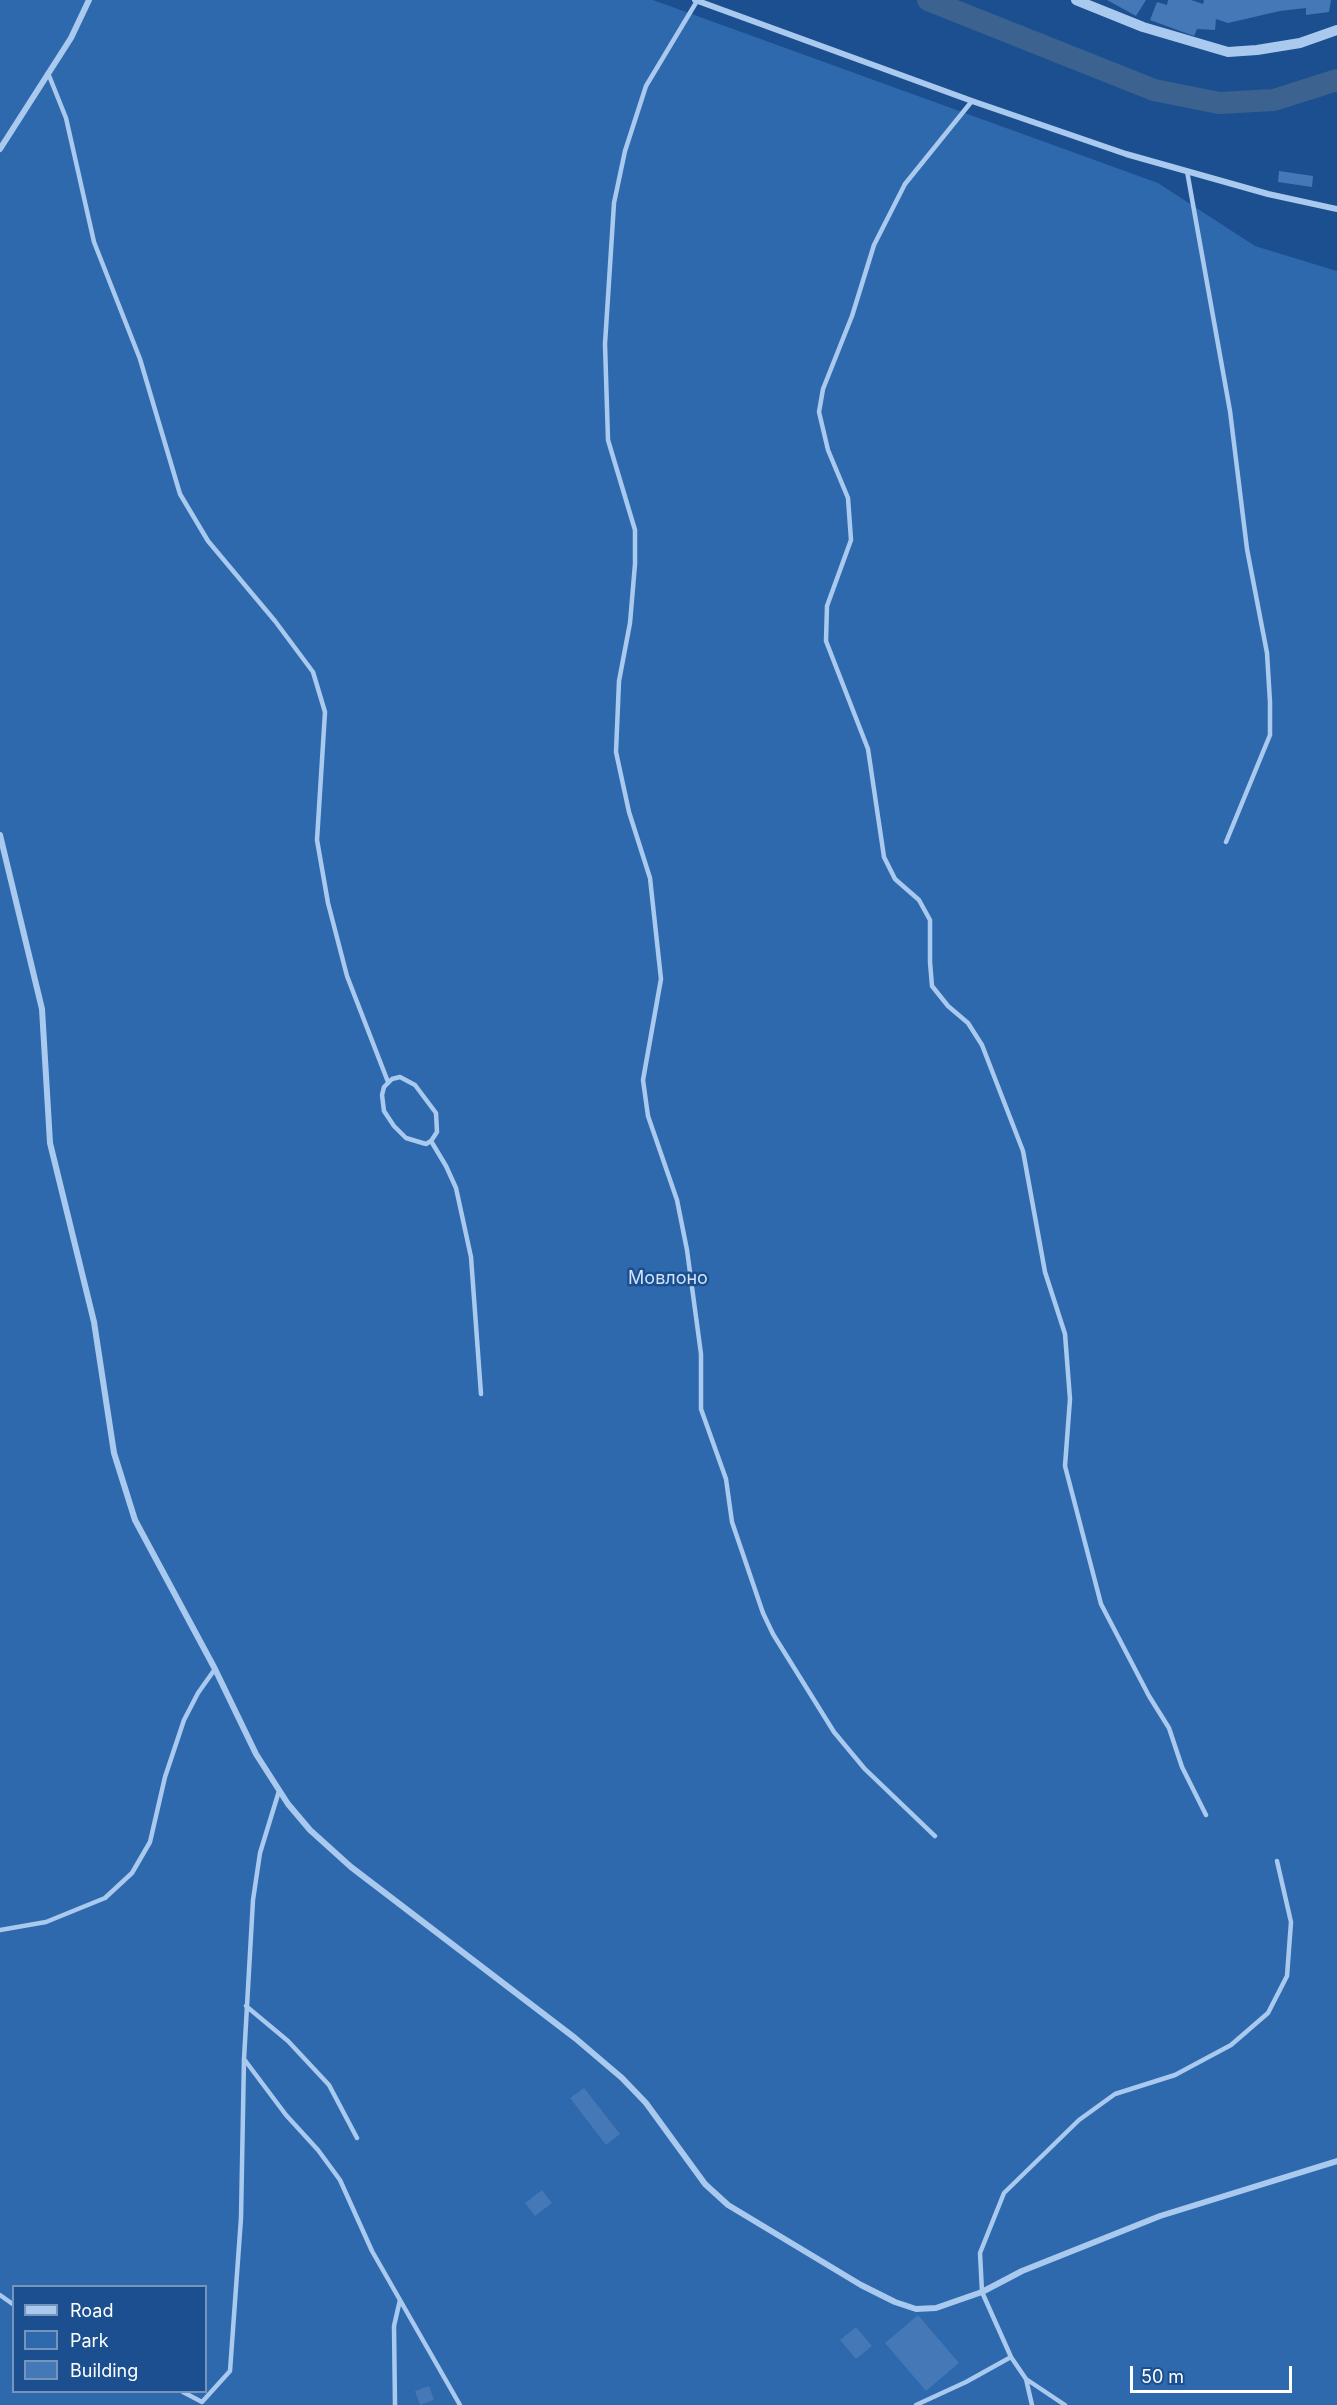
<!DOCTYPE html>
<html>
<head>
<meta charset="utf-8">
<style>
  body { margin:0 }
  #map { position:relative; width:1337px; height:2405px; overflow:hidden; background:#1b4f8f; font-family:Inter,sans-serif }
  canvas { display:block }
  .legend { position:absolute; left:12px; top:2285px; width:195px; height:108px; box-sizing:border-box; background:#1b4f8f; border:2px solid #7695bc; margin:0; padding:8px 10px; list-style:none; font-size:18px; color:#fff }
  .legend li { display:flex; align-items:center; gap:12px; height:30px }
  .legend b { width:30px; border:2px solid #7695bc }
  .scale { position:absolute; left:1130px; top:2366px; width:162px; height:27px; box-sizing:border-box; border:3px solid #fff; border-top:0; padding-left:8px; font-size:18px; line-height:21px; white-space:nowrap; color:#fff; -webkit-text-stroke:4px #1b4f8f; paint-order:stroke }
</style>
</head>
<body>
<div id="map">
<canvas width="1337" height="2405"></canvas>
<ul class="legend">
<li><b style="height:8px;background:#a9c9ee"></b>Road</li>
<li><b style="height:16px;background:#2e69ad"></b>Park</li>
<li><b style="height:16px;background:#4478b7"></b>Building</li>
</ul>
<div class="scale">50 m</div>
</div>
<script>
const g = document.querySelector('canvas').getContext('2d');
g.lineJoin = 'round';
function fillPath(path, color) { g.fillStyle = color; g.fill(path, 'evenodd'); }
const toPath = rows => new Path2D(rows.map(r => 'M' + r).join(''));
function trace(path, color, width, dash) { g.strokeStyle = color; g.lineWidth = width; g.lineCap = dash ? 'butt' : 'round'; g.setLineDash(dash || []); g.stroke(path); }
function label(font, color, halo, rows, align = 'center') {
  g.font = font + ' Inter,sans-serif'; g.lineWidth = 5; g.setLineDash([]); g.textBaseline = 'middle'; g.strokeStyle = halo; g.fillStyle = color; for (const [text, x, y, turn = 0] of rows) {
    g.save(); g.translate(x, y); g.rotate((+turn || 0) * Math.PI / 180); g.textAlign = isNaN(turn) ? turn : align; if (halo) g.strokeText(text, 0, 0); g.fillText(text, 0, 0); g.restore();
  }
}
const green = toPath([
  [0,0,653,0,1158,183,1255,246,1337,271,1337,2405,0,2405],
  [14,2286,206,2286,206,2392,14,2392]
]);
const canal = toPath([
  [928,0,1154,90,1219,103,1274,100,1337,80]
]);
const building = toPath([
  [1107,0,1146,0,1136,16],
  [1168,0,1191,0,1203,4,1204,0,1331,0,1329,12,1306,15,1306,8,1280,11,1228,23,1216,19,1215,30,1197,29,1194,36,1150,20,1157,2,1167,5],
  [1279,171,1313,176,1312,187,1278,182],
  [584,2088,620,2134,606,2145,570,2098],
  [542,2190,552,2203,535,2216,525,2203],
  [918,2315,959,2363,926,2391,885,2343],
  [856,2327,872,2346,856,2359,840,2340],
  [429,2386,434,2400,420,2405,415,2391]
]);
const service = toPath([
  [697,1,646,86,625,151,614,203,605,344,608,440,635,530,635,564,630,623,619,681,616,752,629,812,650,878,661,979,643,1080,648,1116,677,1200,687,1250,701,1354,701,1409,726,1479,732,1522,763,1613,773,1634,834,1732,864,1768,935,1836],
  [48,73,66,118,94,242,140,359,180,494,208,541,275,621,313,672,325,712,317,840,328,903,347,976,388,1082],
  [972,101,905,184,874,245,852,316,823,389,819,412,828,450,848,498,851,540,827,606,826,641,868,749,884,857,895,879,919,900,930,920,930,962,932,986,948,1006,968,1023,982,1045,1023,1151,1045,1272,1065,1334,1070,1399,1065,1466,1101,1604,1149,1696,1169,1728,1182,1767,1206,1815],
  [1187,171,1230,411,1247,549,1267,653,1270,702,1270,735,1226,842],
  [400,1077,415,1085,436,1113,437,1132,431,1141,426,1144,406,1138,394,1126,384,1111,382,1095,384,1087,392,1079,400,1077],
  [431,1141,446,1166,456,1188,471,1257,481,1394],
  [0,1930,46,1922,105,1898,132,1873,150,1842,165,1777,184,1720,198,1693,215,1669],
  [246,2006,288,2041,329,2085,357,2138],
  [244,2059,286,2115,318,2150,340,2180,372,2251,460,2405],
  [0,2295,14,2305],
  [1026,2379,1065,2405],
  [183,2392,202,2402,230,2371,241,2218,244,2059,253,1900,260,1853,279,1791],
  [395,2405,394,2326,400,2300],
  [916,2405,966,2382,1011,2357],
  [1032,2405,1026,2379,1011,2357,982,2292,980,2253,1004,2193,1079,2120,1115,2094,1175,2075,1231,2045,1268,2013,1287,1976,1291,1922,1277,1861]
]);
const minor = toPath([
  [695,0,972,101,1126,154,1268,194,1337,209],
  [0,149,71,38,89,0],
  [0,835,42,1009,50,1143,94,1322,114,1453,135,1520,215,1669,256,1754,288,1804,310,1830,351,1867,575,2038,622,2078,646,2103,705,2184,728,2205,861,2285,895,2302,916,2309,936,2308,982,2292,1022,2271,1160,2216,1337,2161]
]);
const tertiary = toPath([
  [1076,0,1143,27,1228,52,1257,50,1300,43,1337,30]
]);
const parkNames = [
  ["Мовлоно",668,1279]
];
fillPath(green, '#2e69ad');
trace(canal, '#3c6290', 22);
fillPath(building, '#4478b7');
trace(service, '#a9c9ee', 4.5);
trace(minor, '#a9c9ee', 6);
trace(tertiary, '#a9c9ee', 10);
label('18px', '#cfe3fa', '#1b4f8f', parkNames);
</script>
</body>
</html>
